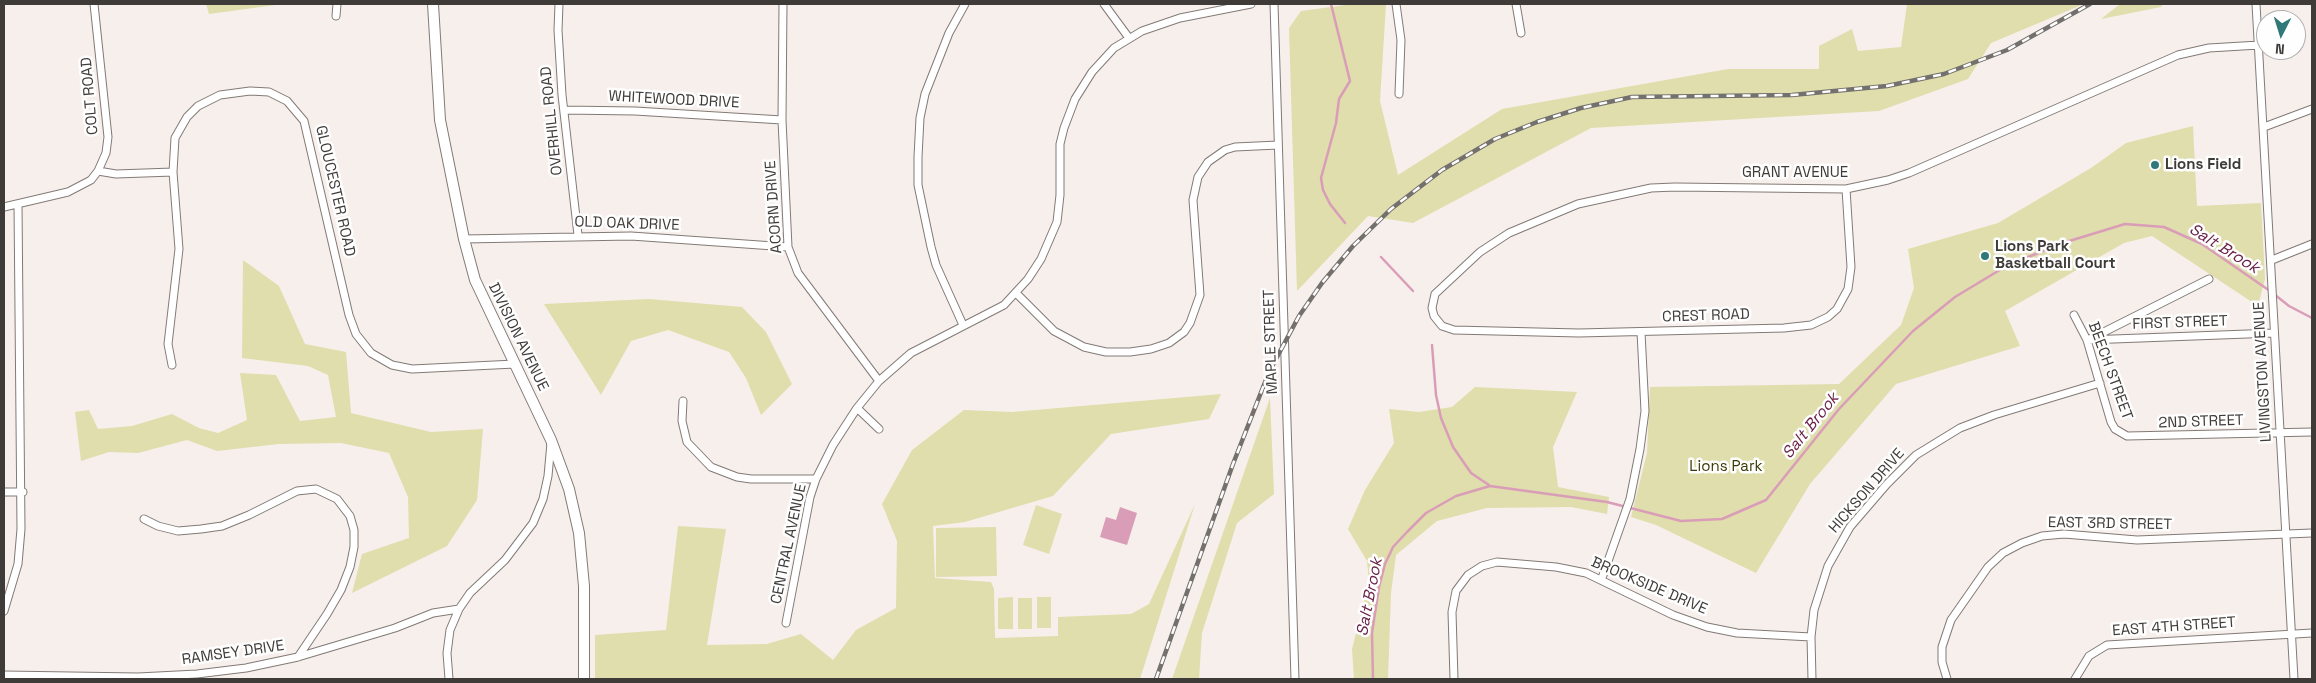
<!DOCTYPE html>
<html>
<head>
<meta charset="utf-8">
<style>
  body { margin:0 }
  #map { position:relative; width:2316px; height:683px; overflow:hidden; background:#f7efeb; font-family:"Space Grotesk",sans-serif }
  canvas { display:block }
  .frame { position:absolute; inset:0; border:5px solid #3e3b39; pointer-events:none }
  .north { position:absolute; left:2256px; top:10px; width:50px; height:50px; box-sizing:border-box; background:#fefefe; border:1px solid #b1b0af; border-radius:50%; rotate:185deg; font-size:14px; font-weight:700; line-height:20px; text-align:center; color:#3e3b39 }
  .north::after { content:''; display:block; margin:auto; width:18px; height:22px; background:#307978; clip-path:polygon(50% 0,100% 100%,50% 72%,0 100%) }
</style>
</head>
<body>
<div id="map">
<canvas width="2316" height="683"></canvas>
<div class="frame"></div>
<div class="north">N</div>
</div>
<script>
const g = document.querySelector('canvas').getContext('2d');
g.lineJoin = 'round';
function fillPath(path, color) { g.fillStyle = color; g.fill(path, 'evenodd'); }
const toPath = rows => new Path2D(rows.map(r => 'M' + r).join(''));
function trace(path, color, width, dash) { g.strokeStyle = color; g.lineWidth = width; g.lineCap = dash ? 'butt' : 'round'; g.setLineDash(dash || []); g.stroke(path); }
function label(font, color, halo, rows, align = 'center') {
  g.font = font + ' "Space Grotesk",sans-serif'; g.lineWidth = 5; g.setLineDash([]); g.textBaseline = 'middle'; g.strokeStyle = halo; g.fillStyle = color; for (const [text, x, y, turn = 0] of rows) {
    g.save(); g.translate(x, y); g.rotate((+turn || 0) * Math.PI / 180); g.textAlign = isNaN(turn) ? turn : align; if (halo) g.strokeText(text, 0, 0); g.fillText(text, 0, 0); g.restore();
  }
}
const green = toPath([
  [206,4,283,4,209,14],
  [1353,4,1386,4,1380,101,1398,175,1502,109,1728,69,1819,69,1819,46,1852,29,1858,51,1901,47,1907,4,2084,4,1991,43,1968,79,1879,111,1591,128,1413,223,1368,216,1297,291,1289,28,1301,11],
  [2120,4,2163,4,2161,7,2101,19],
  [2193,126,2197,206,2261,203,2265,279,2258,306,2152,236,2124,243,2005,311,2020,346,1896,384,1810,484,1756,573,1656,525,1631,517,1647,453,1650,387,1839,384,1901,325,1914,288,1908,249,1998,223,2091,168,2126,143],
  [243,260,279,286,305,344,346,352,351,413,431,432,483,429,477,500,447,546,352,593,362,554,409,538,408,497,389,453,341,443,279,444,217,451,187,440,138,453,109,452,81,461,75,412,89,410,98,429,132,426,172,414,199,428,218,433,247,420,240,373,276,375,300,421,336,417,328,375,308,366,242,358],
  [649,299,742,307,766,332,792,384,761,415,746,378,729,352,668,330,631,341,601,395,544,304],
  [1475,387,1577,392,1553,447,1558,487,1609,497,1607,514,1571,507,1487,508,1437,521,1396,555,1391,593,1388,679,1354,679,1352,649,1369,581,1367,561,1348,529,1365,490,1394,443,1389,409,1419,412,1452,407],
  [1221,394,1209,419,1111,434,1053,496,965,522,933,526,935,578,991,582,994,589,995,638,1058,636,1058,617,1131,614,1149,604,1195,504,1140,679,595,679,595,635,666,630,678,526,726,529,707,645,767,644,801,634,833,660,856,630,896,608,897,541,882,504,912,450,964,410,1012,412],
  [1270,398,1274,494,1237,523,1202,633,1199,679,1172,679],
  [1036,505,1062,514,1049,554,1023,545],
  [996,527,997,576,936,577,936,528],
  [1013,597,1013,629,998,629,998,598],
  [1037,597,1051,597,1051,628,1037,628],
  [1018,598,1032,598,1032,629,1018,629]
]);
const water = toPath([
  [1120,507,1137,513,1127,545,1100,537,1106,517,1116,520]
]);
const stream = toPath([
  [1331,4,1350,81,1339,99,1336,123,1321,178,1323,190,1330,204,1345,223],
  [1381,257,1413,291],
  [2274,294,2289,306,2312,318],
  [1432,345,1436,395,1441,418,1453,447,1471,473,1489,485],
  [1373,679,1372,633,1379,587,1385,564,1393,547,1407,532,1426,513,1456,496,1490,486,1607,502,1681,521,1722,519,1766,500,1839,409,1913,331,1955,297,2008,265,2066,242,2125,224,2164,227,2202,244,2270,291]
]);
const street = toPath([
  [559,4,558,30,562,95,578,235],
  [783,4,782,120,788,247,798,273,879,381],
  [1104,4,1129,38],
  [1274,4,1295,679],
  [1396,4,1401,40,1399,94],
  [1516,4,1521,33],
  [2256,4,2294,679],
  [336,16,337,4],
  [564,110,635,111,782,120],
  [2264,127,2312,109],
  [98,171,116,174,173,172],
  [1846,189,1851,267,1848,289,1837,309,1828,317,1811,325,1784,328,1579,333,1454,330,1442,326,1434,316,1432,308,1435,294,1480,252,1509,233,1578,204,1651,188,1675,187,1846,189,1888,180,1909,173,2178,55,2209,48,2259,45],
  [4,207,68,192,91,180,98,171,106,153,108,137,94,4],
  [464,239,631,236,788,247],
  [2272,260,2312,244],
  [1016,293,1054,331,1084,347,1106,352,1130,352,1151,349,1169,343,1184,332,1190,323,1200,295,1193,200,1198,177,1208,162,1225,150,1235,147,1278,145],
  [2074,315,2087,340,2111,422,2115,429,2127,436,2312,432],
  [963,325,936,265,931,247,918,185,918,157,920,118,925,94,949,33,965,4],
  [2090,339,2209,279],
  [2087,340,2274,333],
  [172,365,168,344,179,249,173,172,175,138,187,117,198,106,220,95,250,91,269,92,287,101,304,121,349,315,356,334,371,353,392,365,412,369,515,364],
  [683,401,682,421,687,442,711,467,737,477,751,479,816,479],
  [857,408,879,429],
  [4,492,23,492],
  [144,519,158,526,178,531,201,529,222,526,249,515,297,491,316,489,337,499,350,516,354,530,354,547,350,567,341,590,327,614,298,657],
  [1602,578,1630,499,1640,449,1645,411,1641,332],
  [4,611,18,564,21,529,18,204],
  [786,623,810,497,816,479,833,445,857,408,879,381,911,353,1004,305,1028,279,1041,259,1057,222,1060,195,1060,144,1064,128,1075,99,1092,72,1114,48,1142,31,1180,18,1251,4],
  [4,675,138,677,197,674,246,668,298,657,395,628,433,613,459,609],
  [449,679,447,653,450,630,459,609,470,593,505,560,533,523,543,499,548,476,551,443],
  [1454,679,1452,612,1456,591,1468,575,1482,566,1497,562,1556,567,1586,573,1673,615,1707,627,1737,633,1811,637],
  [1812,679,1811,637,1814,610,1828,566,1850,527,1887,484,1916,455,1960,428,1994,415,2100,383],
  [1947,679,1942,662,1942,647,1951,620,1988,567,2003,553,2022,543,2042,536,2064,534,2137,540,2312,533],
  [2075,679,2089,656,2107,645,2312,633]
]);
const secondary = toPath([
  [433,4,440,120,464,239,475,280,551,440,569,489,579,533,584,586,584,679]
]);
const rail = toPath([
  [1156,679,1233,464,1269,372,1299,316,1322,283,1353,246,1391,209,1442,170,1495,139,1537,122,1581,108,1632,97,1792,95,1887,86,1944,74,2007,50,2090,4]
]);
const markers = [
  [2155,165,5,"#307978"],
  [1985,256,5,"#307978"]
];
const streetNames = [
  ["COLT ROAD",90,96,-95],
  ["WHITEWOOD DRIVE",674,100,3],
  ["OVERHILL ROAD",552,121,-96],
  ["GRANT AVENUE",1795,173],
  ["GLOUCESTER ROAD",335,191,77],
  ["ACORN DRIVE",774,207,-94],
  ["OLD OAK DRIVE",627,224,2],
  ["CREST ROAD",1706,316,-2],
  ["FIRST STREET",2180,323,-2],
  ["DIVISION AVENUE",518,337,64],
  ["MAPLE STREET",1271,342,-92],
  ["BEECH STREET",2110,371,70],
  ["LIVINGSTON AVENUE",2263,372,-93],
  ["2ND STREET",2201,422,-2],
  ["HICKSON DRIVE",1867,491,-49],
  ["EAST 3RD STREET",2110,524,1],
  ["CENTRAL AVENUE",789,544,-78],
  ["BROOKSIDE DRIVE",1649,586,23],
  ["EAST 4TH STREET",2174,627,-4],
  ["RAMSEY DRIVE",233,653,-8]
];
const poiNames = [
  ["Lions Field",2165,165],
  ["Lions Park",1995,247],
  ["Basketball Court",1995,264]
];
const parkNames = [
  ["Lions Park",1726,467]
];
const waterNames = [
  ["Salt Brook",2224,249,32],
  ["Salt Brook",1811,426,-51],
  ["Salt Brook",1370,597,-79]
];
fillPath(green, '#dfdeac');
fillPath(water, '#da9db8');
trace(stream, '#da9db8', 2.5);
trace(street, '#827a76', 9);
trace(secondary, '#827a76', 12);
trace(street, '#fff', 7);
trace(secondary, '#fff', 10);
trace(rail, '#74706d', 4.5);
trace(rail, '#fefefe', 2.5, [8]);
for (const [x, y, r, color] of markers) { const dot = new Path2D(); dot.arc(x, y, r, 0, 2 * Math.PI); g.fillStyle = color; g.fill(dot); trace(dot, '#fefefe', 2); }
label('15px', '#3e3b39', '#fefefe', streetNames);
label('bold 15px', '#3e3b39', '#fefefe', poiNames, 'left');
label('15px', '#3b3907', '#fefefe', parkNames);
label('italic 16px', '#6a2248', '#fefefe', waterNames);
</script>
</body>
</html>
